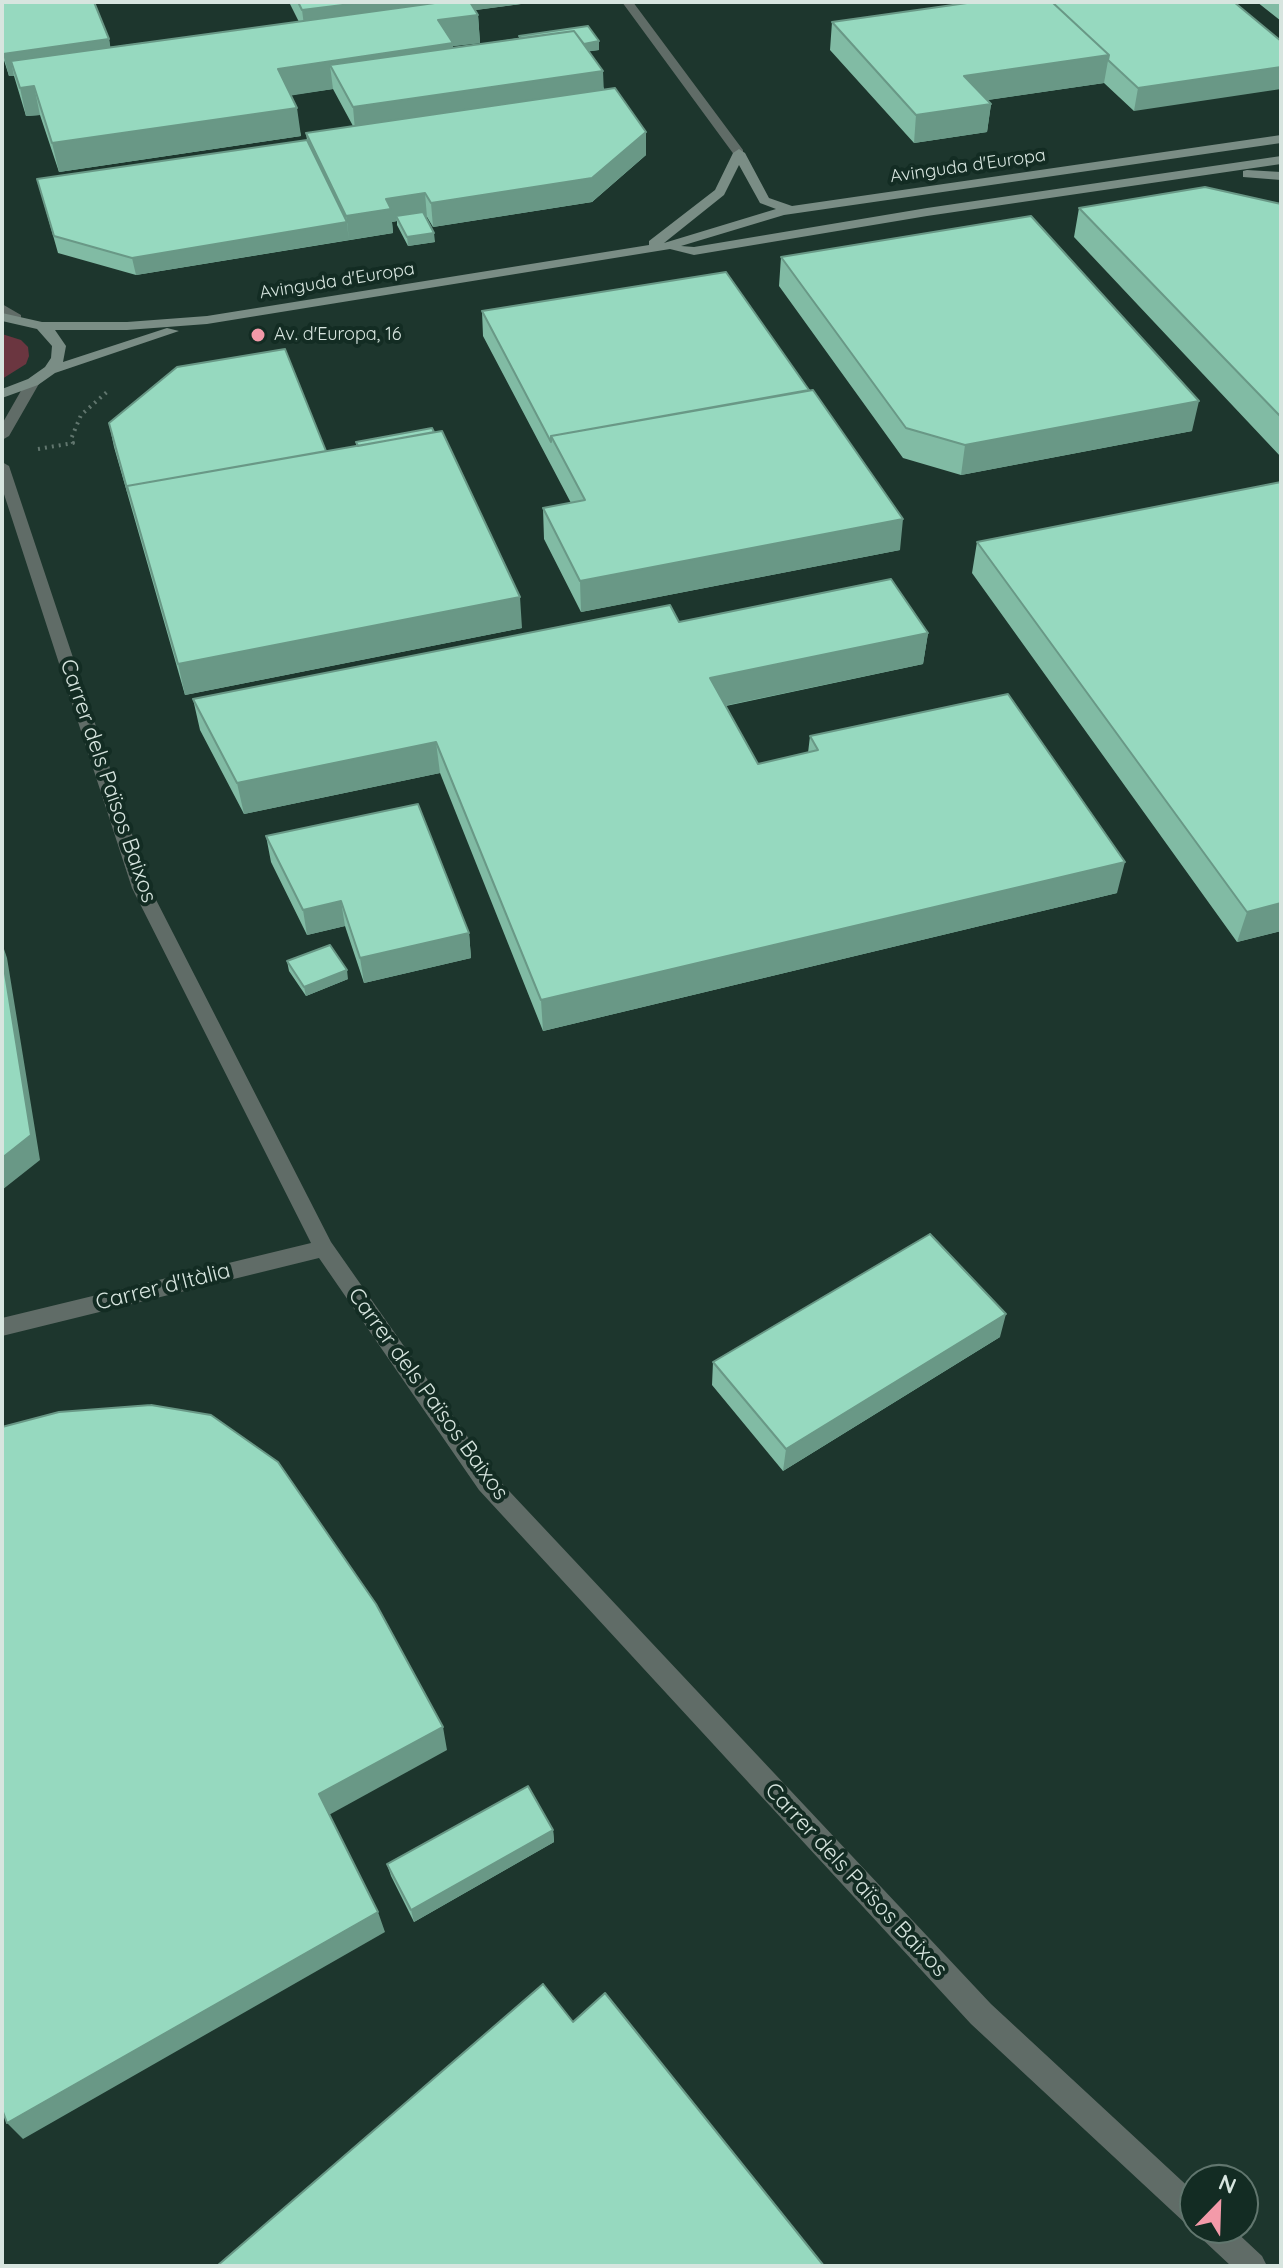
<!DOCTYPE html>
<html>
<head>
<meta charset="utf-8">
<style>
  body { margin:0 }
  #map { position:relative; width:1283px; height:2268px; overflow:hidden; background:#1d362d; font-family:Quicksand,sans-serif }
  canvas { display:block }
  .frame { position:absolute; inset:0; border:4px solid #d7e5df; pointer-events:none }
  .north { position:absolute; left:1179px; top:2164px; width:80px; height:80px; box-sizing:border-box; background:#132c23; border:2px solid #61766e; border-radius:50%; rotate:23deg; font-size:22px; font-weight:700; line-height:32px; text-align:center; color:#d7e5df }
  .north::after { content:''; display:block; margin:auto; width:28px; height:36px; background:#f39aa9; clip-path:polygon(50% 0,100% 100%,50% 72%,0 100%) }
</style>
</head>
<body>
<div id="map">
<canvas width="1283" height="2268"></canvas>
<div class="frame"></div>
<div class="north">N</div>
</div>
<script>
const g = document.querySelector('canvas').getContext('2d');
g.lineJoin = 'round';
function fillPath(path, color) { g.fillStyle = color; g.fill(path, 'evenodd'); }
const toPath = rows => new Path2D(rows.map(r => 'M' + r).join(''));
function trace(path, color, width, dash) { g.strokeStyle = color; g.lineWidth = width; g.lineCap = dash ? 'butt' : 'round'; g.setLineDash(dash || []); g.stroke(path); }
function label(font, color, halo, rows, align = 'center') {
  g.font = font + ' Quicksand,sans-serif'; g.lineWidth = 8; g.setLineDash([]); g.textBaseline = 'middle'; g.strokeStyle = halo; g.fillStyle = color; for (const [text, x, y, turn = 0] of rows) {
    g.save(); g.translate(x, y); g.rotate((+turn || 0) * Math.PI / 180); g.textAlign = isNaN(turn) ? turn : align; if (halo) g.strokeText(text, 0, 0); g.fillText(text, 0, 0); g.restore();
  }
}
const green = toPath([
  [2,334,21,340,28,347,29,356,26,364,2,379]
]);
const path = toPath([
  [38,449,73,443,71,439,81,415,108,391]
]);
const street = toPath([
  [622,2,633,2,743,150,743,156,735,156,622,2],
  [2,304,21,315,21,321,11,321,2,314,2,304],
  [33,378,40,382,9,436,2,440,2,424,26,382,33,378],
  [2,462,9,466,150,888,331,1242,495,1476,991,2004,1195,2193,1195,2227,1185,2223,971,2024,479,1490,319,1258,2,1336,2,1318,311,1243,132,888,2,488,2,462],
  [1197,2228,1232,2228,1262,2256,1267,2266,1231,2266,1201,2238,1197,2228]
]);
const secondary = toPath([
  [1281,135,1281,143,784,215,681,246,694,247,927,208,1281,156,1281,164,927,216,694,255,670,249,207,324,127,330,55,330,66,346,63,362,167,328,179,331,55,373,38,385,2,398,2,389,28,379,45,367,51,358,52,346,37,329,2,321,2,313,42,322,127,322,207,316,649,245,649,241,715,190,733,153,739,149,745,153,769,198,792,206,1281,135],
  [739,165,760,203,776,209,664,243,724,195,739,165],
  [1247,170,1281,172,1281,180,1243,177,1243,171,1247,170]
]);
const wall = toPath([
  [2,2,109,39,110,47,299,22,289,2,536,2,475,10,478,15,480,43,453,46,453,48,519,38,519,36,599,50,589,51,604,89,646,132,646,155,592,202,433,227,427,217,425,217,435,242,408,246,397,225,397,221,392,222,393,233,136,275,58,253,37,179,307,140,306,133,353,126,333,89,291,95,301,136,59,172,40,115,26,116,14,76,9,76,2,54],
  [1234,2,1134,111,1104,83,987,100,991,104,987,132,914,143,830,50,832,22],
  [1257,2,1281,2,1281,21],
  [1281,204,1281,457,1074,237,1079,208],
  [781,257,1192,431,961,475,903,458,779,286],
  [482,311,900,550,581,612,544,539,543,508,571,503,483,336],
  [109,423,326,451,356,446,356,442,522,628,185,695,114,447],
  [1281,482,1281,931,1237,942,972,573,977,542],
  [679,622,928,633,923,664,726,706,758,764,808,753,810,736,1117,893,543,1031,440,773,244,814,200,730,193,699],
  [266,836,469,933,471,958,364,983,345,926,307,935,271,862],
  [287,961,348,979,306,996,289,971],
  [1000,1337,783,1471,712,1385,713,1362],
  [553,1830,554,1842,414,1922,391,1876,387,1864]
]);
const shadedWall = toPath([
  [367,2,536,2,305,33,302,10],
  [478,15,480,43,453,46,455,70,330,65,333,89,282,97,278,69,438,20],
  [109,39,113,62,11,61,14,76,9,76,3,54],
  [599,41,599,50,530,60,530,51],
  [1109,55,1104,83,961,104,964,76],
  [1281,67,1281,89,1134,111,1138,88],
  [603,71,604,94,355,130,353,107],
  [34,86,40,115,26,116,20,88],
  [991,104,987,132,914,143,916,115],
  [297,108,301,136,59,172,52,143],
  [646,132,646,155,592,202,433,227,431,203],
  [425,193,427,217,399,221,396,216,397,221,392,222,393,233,349,240,346,216,386,199],
  [347,222,349,240,136,275,132,258],
  [434,233,435,242,408,246,407,237],
  [1199,401,1192,431,961,475,965,445],
  [903,519,900,550,581,612,580,581],
  [520,597,522,628,185,695,178,664],
  [928,633,923,664,709,709,710,678],
  [436,742,440,773,244,814,237,783],
  [1125,862,1117,893,543,1031,541,1000],
  [341,901,345,926,307,935,303,910],
  [1281,903,1281,931,1237,942,1247,912],
  [469,933,471,958,364,983,360,958],
  [2,943,7,958,40,1160,2,1190],
  [347,970,348,979,306,996,304,987],
  [1006,1314,1000,1337,783,1471,786,1449],
  [443,1727,447,1750,327,1816,319,1794],
  [553,1830,554,1842,414,1922,411,1910],
  [378,1912,385,1932,23,2139,7,2123]
]);
const building = toPath([
  [2,2,94,2,109,39,3,54,2,49,2,2],
  [298,2,367,2,302,10,298,2],
  [442,2,470,2,478,15,438,20,453,43,278,69,297,108,52,143,34,86,20,88,11,61,442,2],
  [974,2,1052,2,1109,55,964,76,991,104,916,115,832,22,974,2],
  [1052,2,1234,2,1281,41,1281,67,1138,88,1108,60,1109,55,1052,2],
  [588,26,599,41,584,44,574,31,521,38,519,36,588,26],
  [574,31,603,71,353,107,330,65,574,31],
  [615,88,646,132,592,178,431,203,425,193,386,199,391,209,346,216,306,133,615,88],
  [307,140,347,222,132,258,54,236,37,179,307,140],
  [1205,187,1281,204,1281,417,1079,208,1205,187],
  [423,212,434,233,407,237,396,216,423,212],
  [1031,216,1199,401,965,445,906,428,781,257,1031,216],
  [726,272,809,390,551,436,551,442,482,311,726,272],
  [285,349,326,451,127,486,128,492,109,423,177,367,285,349],
  [813,390,903,519,580,581,543,508,585,500,551,436,813,390],
  [432,428,434,432,358,446,356,442,432,428],
  [442,431,520,597,178,664,127,486,442,431],
  [1281,482,1281,903,1247,912,977,542,1281,482],
  [891,579,928,633,710,678,758,764,818,750,810,736,1008,694,1125,862,541,1000,436,742,237,783,193,699,670,605,679,622,891,579],
  [418,804,469,933,360,958,341,901,303,910,266,836,418,804],
  [330,945,347,970,304,987,287,961,330,945],
  [2,955,31,1135,2,1158,2,955],
  [930,1234,1006,1314,786,1449,713,1362,930,1234],
  [151,1405,211,1415,278,1462,376,1604,443,1727,319,1794,378,1912,7,2123,2,2109,2,1427,59,1412,151,1405],
  [528,1786,553,1830,411,1910,387,1864,528,1786],
  [543,1984,573,2022,605,1993,824,2266,217,2266,543,1984]
]);
const markers = [
  [258,335,8,"#f39aa9"]
];
const farStreetnames = [
  ["Avinguda d'Europa",968,166,-8],
  ["Avinguda d'Europa",337,281,-9]
];
const farPoinames = [
  ["Av. d'Europa, 16",274,335]
];
const streetNames = [
  ["Carrer dels Països Baixos",108,781,71],
  ["Carrer d'Itàlia",163,1287,-14],
  ["Carrer dels Països Baixos",428,1394,54],
  ["Carrer dels Països Baixos",856,1880,47]
];
fillPath(green, '#6b3640');
trace(path, '#61766e', 4, [2, 5]);
fillPath(street, '#606c67');
fillPath(secondary, '#7a8d85');
fillPath(wall, '#81bba4');
fillPath(shadedWall, '#699886');
fillPath(building, '#96d9bf');
trace(building, '#699886', 2);
for (const [x, y, r, color] of markers) { const dot = new Path2D(); dot.arc(x, y, r, 0, 2 * Math.PI); g.fillStyle = color; g.fill(dot); trace(dot, '#132c23', 3); }
label('18px', '#d7e5df', '#132c23', farStreetnames);
label('18px', '#d7e5df', '#132c23', farPoinames, 'left');
label('22px', '#d7e5df', '#132c23', streetNames);
</script>
</body>
</html>
